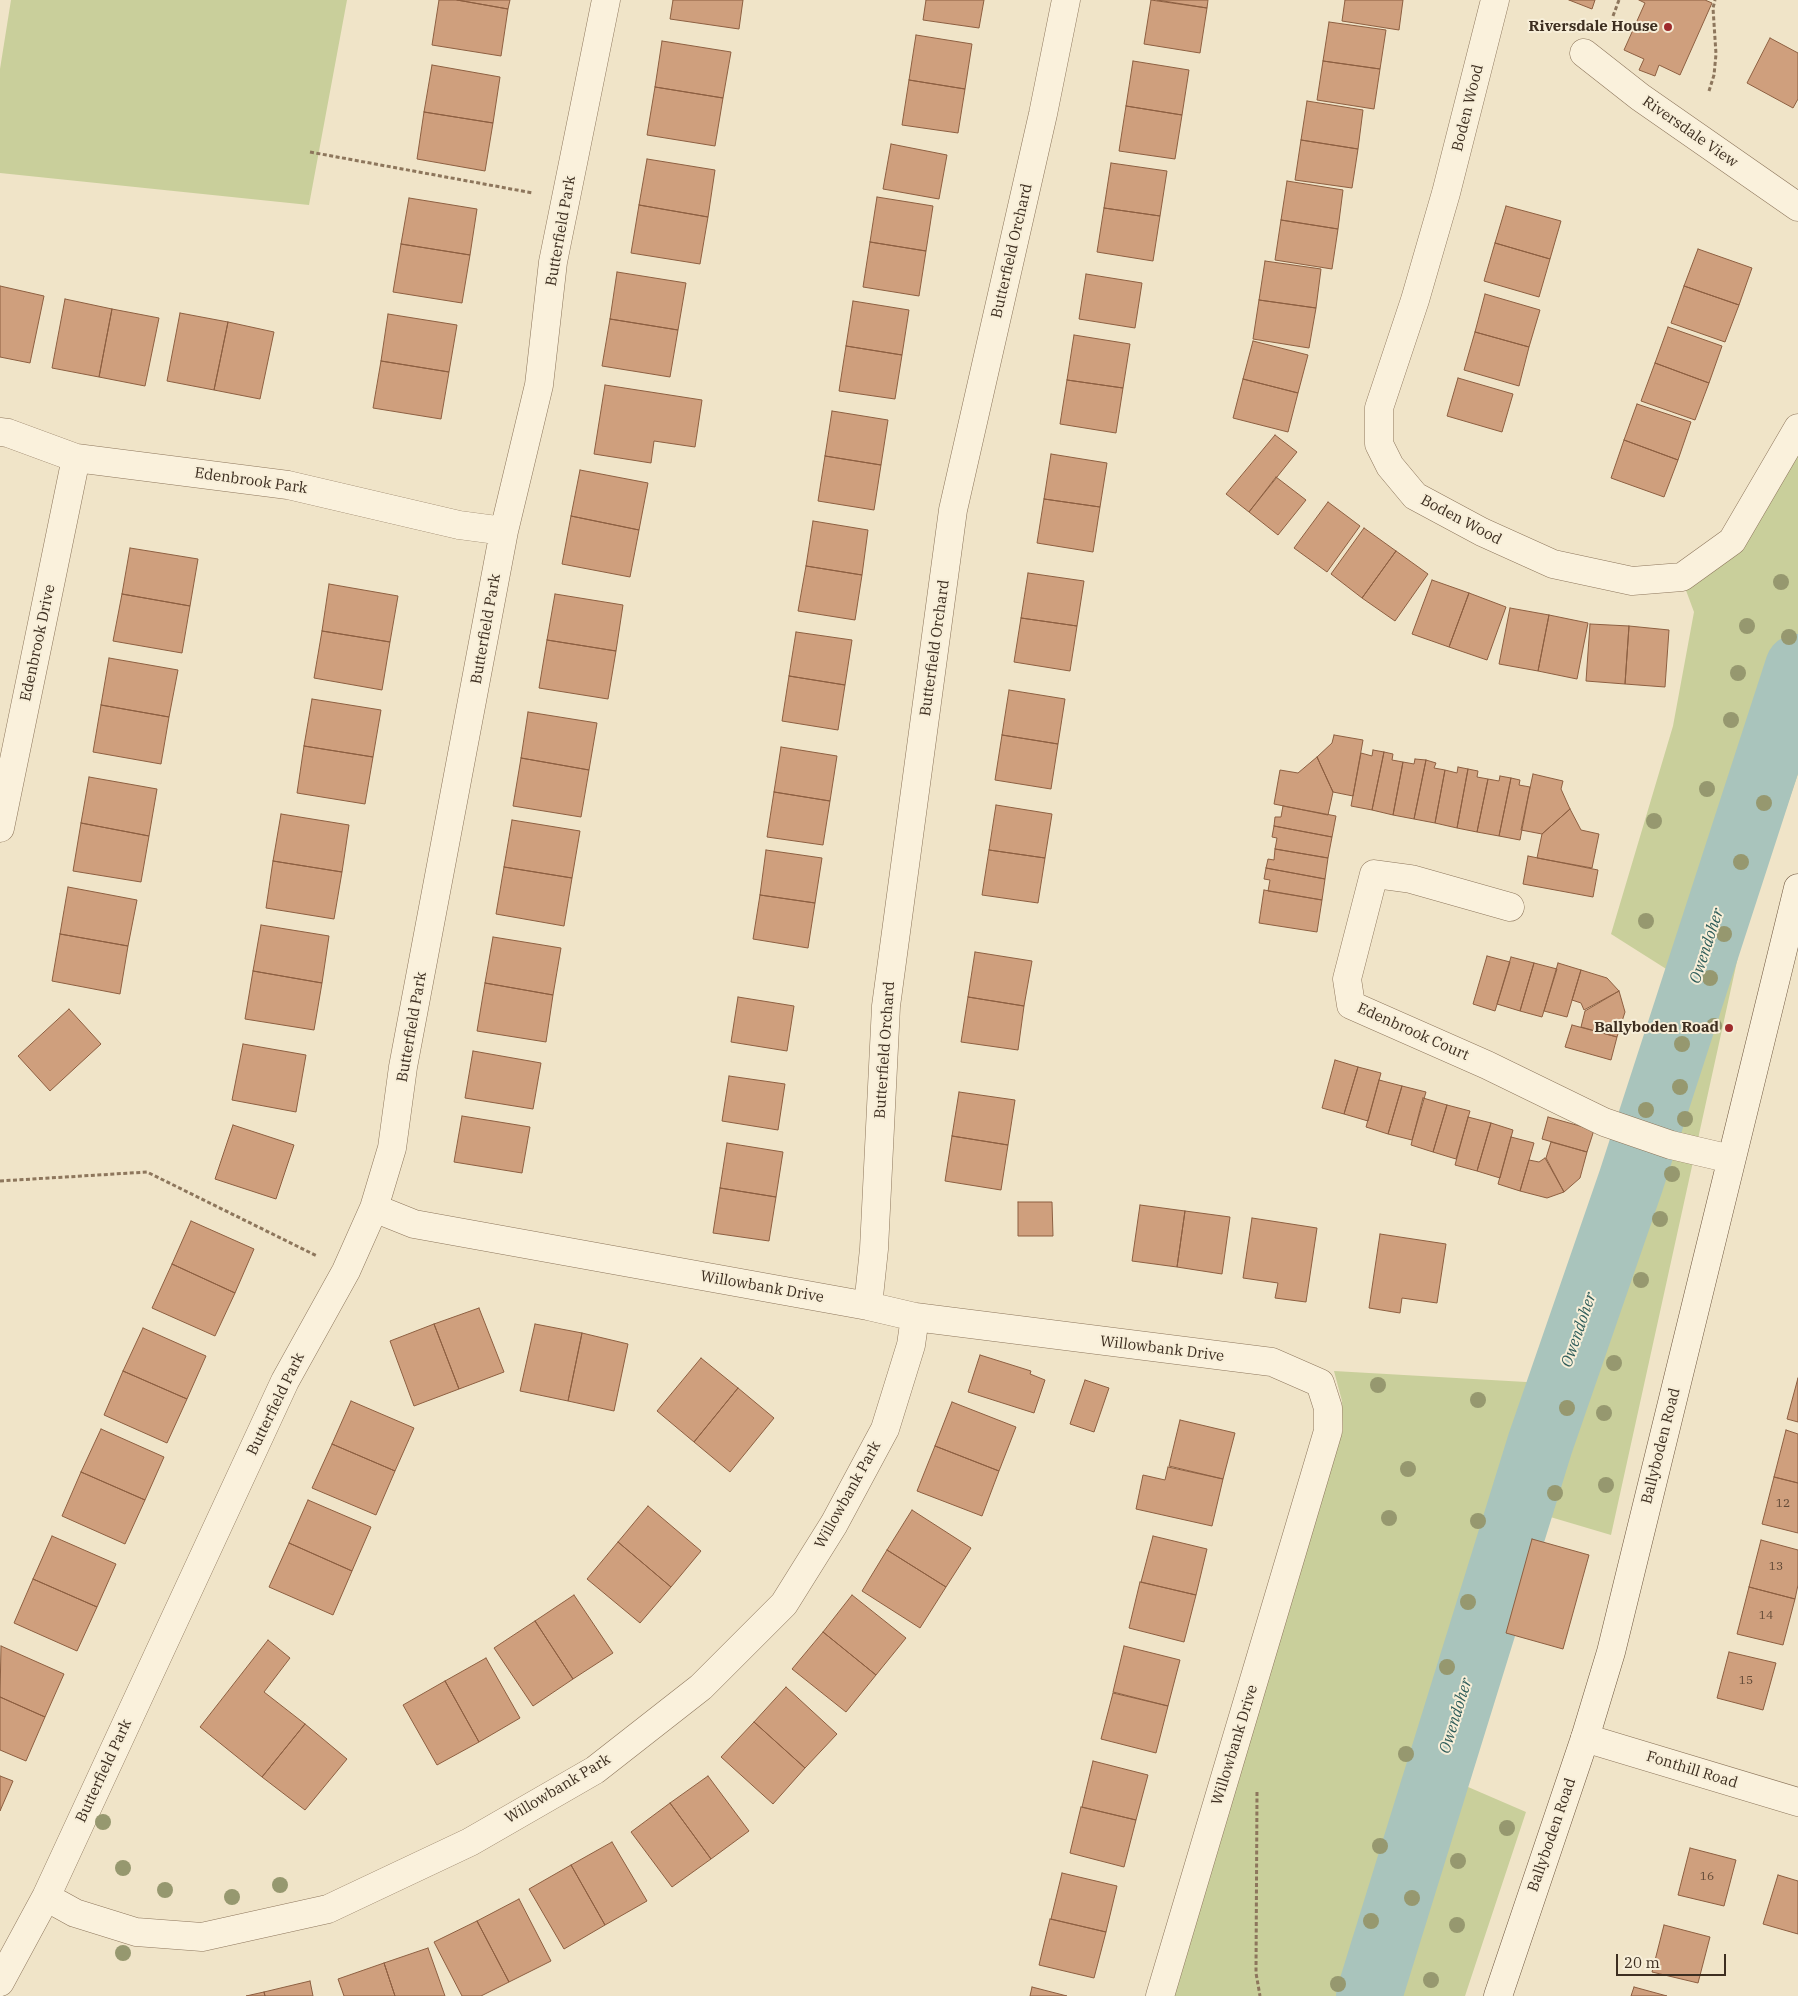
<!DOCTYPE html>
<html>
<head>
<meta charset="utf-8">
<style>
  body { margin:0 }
  #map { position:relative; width:1798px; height:1996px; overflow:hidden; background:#f0e4c8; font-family:"IBM Plex Serif",serif }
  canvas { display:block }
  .scale { position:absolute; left:1616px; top:1954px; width:110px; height:22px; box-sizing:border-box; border:2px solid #3d2e20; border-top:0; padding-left:6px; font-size:15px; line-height:18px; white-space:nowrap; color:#3d2e20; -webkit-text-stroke:4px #f7eed8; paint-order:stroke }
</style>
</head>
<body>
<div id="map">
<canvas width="1798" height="1996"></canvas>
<div class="scale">20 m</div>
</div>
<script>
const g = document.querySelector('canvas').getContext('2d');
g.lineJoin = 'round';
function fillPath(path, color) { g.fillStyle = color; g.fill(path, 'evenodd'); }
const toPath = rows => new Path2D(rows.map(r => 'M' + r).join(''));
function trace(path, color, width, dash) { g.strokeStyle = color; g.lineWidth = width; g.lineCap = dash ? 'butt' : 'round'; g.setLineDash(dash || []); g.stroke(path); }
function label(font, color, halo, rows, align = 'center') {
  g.font = font + ' "IBM Plex Serif",serif'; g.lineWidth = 4; g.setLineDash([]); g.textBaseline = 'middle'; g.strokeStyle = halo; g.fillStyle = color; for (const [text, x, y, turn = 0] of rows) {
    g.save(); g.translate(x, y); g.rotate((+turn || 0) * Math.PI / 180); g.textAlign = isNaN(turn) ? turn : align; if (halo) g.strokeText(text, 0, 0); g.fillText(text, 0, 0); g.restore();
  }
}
const green = toPath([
  [11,0,347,0,309,205,0,173,0,69],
  [1798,428,1798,774,1743,934,1611,1535,1520,1508,1438,1774,1526,1812,1465,1996,1169,1996,1343,1430,1342,1401,1334,1371,1561,1384,1645,1137,1617,1127,1671,972,1611,934,1673,726,1694,612,1684,585]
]);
const river = toPath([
  [1369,1996,1540,1444,1631,1181,1798,667]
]);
const building = toPath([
  [439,0,457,0,508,9,501,56,432,45,439,0],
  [457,0,510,0,508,9,457,0],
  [673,0,743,0,739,29,670,19,673,0],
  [926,0,984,0,979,28,923,20,926,0],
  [1151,0,1207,8,1200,53,1144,44,1151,0],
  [1157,0,1208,0,1207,8,1157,0],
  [1345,0,1403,0,1399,30,1342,21,1345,0],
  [1569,0,1595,0,1592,9,1569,0],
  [1639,0,1705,0,1712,3,1680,75,1659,65,1655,76,1639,70,1644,59,1624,50,1645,3,1639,0],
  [1329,22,1386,30,1380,69,1323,61,1329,22],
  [916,35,972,44,965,89,909,80,916,35],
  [1770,38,1798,53,1798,99,1793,108,1747,83,1770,38],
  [662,41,731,52,723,98,655,87,662,41],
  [1133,61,1189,70,1182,115,1126,106,1133,61],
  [1323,61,1380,69,1374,109,1317,100,1323,61],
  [432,65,500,77,493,123,424,112,432,65],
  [909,80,965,89,958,133,902,125,909,80],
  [655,87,723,98,715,146,647,135,655,87],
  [1307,101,1363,110,1358,149,1301,140,1307,101],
  [1126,106,1182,115,1175,159,1119,151,1126,106],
  [424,112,493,123,485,171,417,159,424,112],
  [1301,140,1358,149,1352,188,1295,180,1301,140],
  [891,144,947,155,939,199,883,189,891,144],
  [647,159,715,170,708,217,639,205,647,159],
  [1111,163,1167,171,1160,216,1104,208,1111,163],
  [1287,181,1343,190,1338,229,1281,220,1287,181],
  [877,197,933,206,926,251,870,242,877,197],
  [409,198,477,209,470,255,401,244,409,198],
  [639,205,708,217,700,264,631,253,639,205],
  [1506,206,1561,221,1550,259,1495,243,1506,206],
  [1104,208,1160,216,1153,261,1097,252,1104,208],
  [1281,220,1338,229,1332,269,1275,260,1281,220],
  [870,242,926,251,919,296,863,287,870,242],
  [1495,243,1550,259,1539,297,1484,281,1495,243],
  [401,244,470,255,462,303,393,292,401,244],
  [1698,249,1752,268,1739,305,1684,286,1698,249],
  [1265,261,1321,269,1316,308,1259,300,1265,261],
  [617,272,686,283,678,330,610,319,617,272],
  [1086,274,1142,283,1135,328,1079,319,1086,274],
  [0,286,44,296,30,363,0,357,0,286],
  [1684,286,1739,305,1725,342,1671,323,1684,286],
  [1485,294,1540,310,1529,347,1475,332,1485,294],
  [65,299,112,309,99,377,52,368,65,299],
  [1259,300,1316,308,1309,348,1253,339,1259,300],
  [853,301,909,310,902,355,846,346,853,301],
  [112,309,159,318,145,386,99,377,112,309],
  [180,313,228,322,214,390,167,381,180,313],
  [388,314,457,325,449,372,381,361,388,314],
  [610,319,678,330,670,377,602,366,610,319],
  [228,322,274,332,260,399,214,390,228,322],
  [1668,327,1722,346,1709,383,1655,363,1668,327],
  [1475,332,1529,347,1519,386,1464,370,1475,332],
  [1074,335,1130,344,1123,388,1067,380,1074,335],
  [1253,341,1308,355,1298,393,1243,379,1253,341],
  [846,346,902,355,895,399,839,391,846,346],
  [381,361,449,372,441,419,373,408,381,361],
  [1655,363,1709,383,1695,420,1641,401,1655,363],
  [1458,378,1513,394,1502,432,1447,416,1458,378],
  [1243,379,1298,393,1288,432,1233,418,1243,379],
  [1067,380,1123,388,1116,433,1060,424,1067,380],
  [605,385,702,400,695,447,654,441,651,463,594,454,605,385],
  [1637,404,1691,422,1678,460,1624,440,1637,404],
  [832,411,888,420,881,465,825,456,832,411],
  [1275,435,1297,452,1249,512,1226,494,1275,435],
  [1624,440,1678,460,1664,497,1611,478,1624,440],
  [1051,454,1107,463,1100,507,1044,499,1051,454],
  [825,456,881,465,874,510,818,501,825,456],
  [580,470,648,483,639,530,571,516,580,470],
  [1276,477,1306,500,1278,535,1249,512,1276,477],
  [1044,499,1100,507,1093,552,1037,543,1044,499],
  [1328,502,1360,526,1327,572,1294,548,1328,502],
  [571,516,639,530,630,577,562,564,571,516],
  [813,521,868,530,862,575,806,566,813,521],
  [1364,528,1396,551,1362,598,1331,574,1364,528],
  [130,548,198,559,190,606,122,594,130,548],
  [1396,551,1428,574,1395,621,1362,598,1396,551],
  [806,566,862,575,855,620,798,611,806,566],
  [1028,573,1084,581,1077,626,1021,618,1028,573],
  [1432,580,1469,593,1449,647,1412,634,1432,580],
  [329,584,398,596,390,642,322,631,329,584],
  [1469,593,1506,607,1487,660,1449,647,1469,593],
  [122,594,190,606,182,653,113,641,122,594],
  [555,594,623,605,616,651,547,640,555,594],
  [1510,608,1549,615,1538,671,1499,664,1510,608],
  [1549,615,1588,623,1577,679,1538,671,1549,615],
  [1021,618,1077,626,1070,671,1014,662,1021,618],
  [1590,624,1629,626,1625,684,1586,681,1590,624],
  [1629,626,1669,630,1665,687,1625,684,1629,626],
  [322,631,390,642,382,690,314,678,322,631],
  [796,632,852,640,845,685,789,676,796,632],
  [547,640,616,651,608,699,539,688,547,640],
  [109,658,178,670,169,717,101,705,109,658],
  [789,676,845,685,838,730,782,721,789,676],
  [1009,690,1065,699,1058,744,1002,735,1009,690],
  [312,699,381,710,373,757,304,746,312,699],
  [101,705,169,717,161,764,93,752,101,705],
  [528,712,597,723,589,770,521,758,528,712],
  [1002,735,1058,744,1051,789,995,780,1002,735],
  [1334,735,1363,740,1353,796,1333,792,1317,757,1332,743,1334,735],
  [304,746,373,757,365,804,297,793,304,746],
  [781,747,837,756,830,801,774,792,781,747],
  [1373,750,1384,752,1372,810,1351,806,1361,753,1372,756,1373,750],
  [1384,752,1393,754,1392,760,1403,762,1393,815,1372,810,1384,752],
  [1317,757,1333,792,1328,815,1274,804,1280,770,1298,773,1317,757],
  [521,758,589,770,581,817,513,806,521,758],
  [1415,759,1426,760,1414,819,1393,815,1403,762,1414,764,1415,759],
  [1426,760,1436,763,1434,768,1445,770,1435,823,1414,819,1426,760],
  [1458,767,1468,769,1457,828,1435,823,1445,770,1457,773,1458,767],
  [1468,769,1478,771,1477,777,1488,779,1477,832,1457,828,1468,769],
  [1533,774,1563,781,1561,789,1570,809,1542,834,1521,830,1533,774],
  [1500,776,1511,778,1499,836,1477,832,1488,779,1499,781,1500,776],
  [89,777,157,789,149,836,81,823,89,777],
  [1511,778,1520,780,1519,785,1530,787,1520,840,1499,836,1511,778],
  [774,792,830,801,823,845,767,837,774,792],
  [996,805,1052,814,1045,858,989,850,996,805],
  [1283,806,1336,816,1332,837,1274,826,1275,817,1281,817,1283,806],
  [1570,809,1581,830,1599,834,1592,868,1537,858,1542,834,1570,809],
  [281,814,349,825,342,872,273,861,281,814],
  [512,820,580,831,572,878,504,867,512,820],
  [81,823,149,836,141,882,73,871,81,823],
  [1274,826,1332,837,1328,858,1275,849,1277,838,1272,837,1274,826],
  [1275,849,1328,858,1325,879,1266,868,1268,859,1274,860,1275,849],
  [766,850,822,858,815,903,760,895,766,850],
  [989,850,1045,858,1038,903,982,895,989,850],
  [1528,856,1598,870,1593,897,1523,884,1528,856],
  [273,861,342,872,334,919,266,908,273,861],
  [504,867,572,878,564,926,496,914,504,867],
  [1266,868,1325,879,1322,900,1268,891,1270,880,1264,879,1266,868],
  [68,887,137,900,128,946,60,934,68,887],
  [1264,890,1322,900,1317,932,1259,923,1264,890],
  [760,895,815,903,808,948,753,939,760,895],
  [261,925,329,936,322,983,253,971,261,925],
  [60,934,128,946,120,994,52,981,60,934],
  [493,937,561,948,553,995,485,983,493,937],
  [975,952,1032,961,1024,1006,968,997,975,952],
  [1487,956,1510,962,1495,1011,1473,1004,1487,956],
  [1511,957,1534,963,1520,1011,1497,1004,1511,957],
  [1534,963,1557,969,1542,1017,1520,1011,1534,963],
  [1558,963,1581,970,1567,1017,1544,1011,1558,963],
  [1581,970,1607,978,1619,991,1584,1010,1581,1003,1572,1000,1581,970],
  [253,971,322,983,314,1030,245,1019,253,971],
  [485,983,553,995,546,1042,477,1031,485,983],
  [1619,991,1625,1012,1617,1037,1581,1027,1585,1011,1619,991],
  [738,997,794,1006,787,1051,731,1042,738,997],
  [968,997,1024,1006,1018,1050,961,1042,968,997],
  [69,1009,101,1044,50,1091,18,1056,69,1009],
  [1572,1025,1617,1037,1611,1060,1565,1047,1572,1025],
  [243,1044,306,1055,296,1112,232,1100,243,1044],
  [473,1051,541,1063,533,1109,465,1098,473,1051],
  [1335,1060,1358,1067,1344,1114,1322,1108,1335,1060],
  [1358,1067,1381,1073,1368,1121,1344,1114,1358,1067],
  [729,1076,785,1084,778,1130,722,1121,729,1076],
  [1379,1080,1402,1086,1388,1134,1366,1127,1379,1080],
  [1402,1086,1426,1092,1412,1140,1388,1134,1402,1086],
  [959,1092,1015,1100,1008,1145,952,1136,959,1092],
  [1423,1098,1447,1105,1433,1152,1411,1145,1423,1098],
  [1447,1105,1470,1111,1456,1159,1433,1152,1447,1105],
  [462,1116,530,1127,522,1173,454,1162,462,1116],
  [1468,1117,1491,1123,1477,1171,1455,1165,1468,1117],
  [1548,1117,1594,1130,1587,1152,1542,1139,1548,1117],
  [1491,1123,1513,1130,1500,1178,1477,1171,1491,1123],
  [233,1125,294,1145,276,1199,215,1179,233,1125],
  [952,1136,1008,1145,1001,1190,945,1181,952,1136],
  [1511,1137,1534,1143,1520,1191,1498,1184,1511,1137],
  [1551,1142,1587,1152,1580,1178,1564,1192,1546,1158,1551,1142],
  [727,1143,783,1152,776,1197,720,1188,727,1143],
  [1545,1158,1564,1192,1547,1198,1520,1191,1529,1160,1539,1162,1545,1158],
  [720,1188,776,1197,769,1241,713,1233,720,1188],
  [1018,1202,1052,1202,1053,1236,1018,1236,1018,1202],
  [1140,1205,1185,1211,1177,1267,1132,1261,1140,1205],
  [1185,1211,1230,1217,1222,1274,1177,1267,1185,1211],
  [1252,1218,1317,1228,1306,1302,1275,1298,1278,1283,1243,1278,1252,1218],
  [191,1221,254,1249,235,1293,172,1264,191,1221],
  [1380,1234,1446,1244,1437,1303,1402,1298,1400,1313,1369,1308,1380,1234],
  [172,1264,235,1293,215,1336,152,1308,172,1264],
  [479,1308,504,1372,459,1389,434,1324,479,1308],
  [434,1324,459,1389,414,1406,390,1341,434,1324],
  [535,1324,582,1333,568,1401,520,1391,535,1324],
  [143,1328,206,1356,187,1399,123,1371,143,1328],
  [582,1333,628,1344,614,1411,568,1401,582,1333],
  [980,1355,1031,1371,1030,1374,1045,1380,1034,1413,968,1392,980,1355],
  [701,1358,738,1388,694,1442,657,1411,701,1358],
  [123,1371,187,1399,167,1443,104,1415,123,1371],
  [1798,1378,1798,1422,1787,1419,1798,1378],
  [1085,1380,1109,1388,1094,1432,1070,1424,1085,1380],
  [738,1388,774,1418,730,1472,694,1442,738,1388],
  [351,1401,414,1428,395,1471,332,1444,351,1401],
  [952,1402,1016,1427,999,1471,935,1446,952,1402],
  [1180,1420,1235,1433,1223,1479,1169,1466,1180,1420],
  [101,1429,164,1457,145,1500,81,1472,101,1429],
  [1786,1430,1798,1434,1798,1483,1774,1477,1786,1430],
  [332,1444,395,1471,376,1515,312,1488,332,1444],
  [935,1446,999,1471,982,1516,917,1491,935,1446],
  [1168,1467,1223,1479,1212,1526,1136,1509,1143,1475,1165,1480,1168,1467],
  [81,1472,145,1500,125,1544,62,1516,81,1472],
  [1774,1477,1798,1483,1798,1533,1762,1524,1774,1477],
  [308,1500,371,1527,352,1571,289,1543,308,1500],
  [648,1506,701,1551,671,1587,618,1542,648,1506],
  [912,1510,971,1548,946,1587,887,1550,912,1510],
  [52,1536,116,1564,97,1607,33,1579,52,1536],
  [1153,1536,1207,1549,1196,1595,1141,1582,1153,1536],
  [1532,1539,1589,1555,1563,1649,1506,1633,1532,1539],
  [1761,1540,1798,1550,1798,1585,1795,1599,1749,1587,1761,1540],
  [618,1542,671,1587,640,1623,587,1579,618,1542],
  [289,1543,352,1571,333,1615,269,1587,289,1543],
  [887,1550,946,1587,920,1628,862,1591,887,1550],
  [33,1579,97,1607,77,1651,14,1623,33,1579],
  [1140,1582,1196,1595,1184,1642,1129,1628,1140,1582],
  [1749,1587,1795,1599,1783,1645,1737,1634,1749,1587],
  [574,1595,613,1653,573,1679,535,1621,574,1595],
  [852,1595,906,1638,876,1675,823,1632,852,1595],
  [535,1621,573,1679,533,1706,494,1648,535,1621],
  [823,1632,876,1675,846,1712,792,1669,823,1632],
  [268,1640,290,1658,264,1692,305,1724,262,1777,200,1727,268,1640],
  [1,1646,64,1674,45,1717,0,1697,1,1646],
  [1124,1646,1180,1660,1168,1706,1113,1692,1124,1646],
  [1729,1652,1776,1663,1763,1710,1717,1698,1729,1652],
  [486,1658,520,1718,479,1742,445,1681,486,1658],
  [445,1681,479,1742,437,1765,403,1705,445,1681],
  [786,1687,837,1734,805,1768,754,1722,786,1687],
  [1113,1693,1168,1706,1156,1753,1101,1739,1113,1693],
  [0,1697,45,1717,26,1761,0,1750,0,1697],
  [754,1722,805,1768,773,1804,721,1757,754,1722],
  [305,1724,347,1759,305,1810,262,1777,305,1724],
  [1093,1761,1148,1775,1136,1820,1082,1807,1093,1761],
  [0,1776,13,1781,0,1811,0,1776],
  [708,1776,749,1831,711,1859,670,1803,708,1776],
  [670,1803,711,1859,672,1887,631,1832,670,1803],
  [1081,1807,1136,1820,1124,1867,1070,1853,1081,1807],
  [612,1842,647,1901,605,1925,571,1865,612,1842],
  [1690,1848,1736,1860,1724,1906,1678,1895,1690,1848],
  [571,1865,605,1925,564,1949,529,1889,571,1865],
  [1062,1873,1117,1886,1106,1932,1051,1919,1062,1873],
  [1778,1875,1798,1881,1798,1934,1763,1924,1778,1875],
  [519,1899,551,1961,509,1982,477,1921,519,1899],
  [1050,1919,1106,1932,1094,1978,1039,1965,1050,1919],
  [477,1921,509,1982,481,1996,462,1996,434,1942,477,1921],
  [1664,1925,1710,1937,1698,1983,1652,1972,1664,1925],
  [428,1948,445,1996,395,1996,384,1963,428,1948],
  [384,1963,395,1996,344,1996,338,1979,384,1963],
  [310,1981,313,1996,265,1996,264,1992,310,1981],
  [1032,1987,1067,1996,1030,1996,1032,1987],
  [1634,1987,1667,1996,1631,1996,1634,1987],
  [264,1992,265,1996,246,1996,264,1992]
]);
const path = toPath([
  [1613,16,1619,0],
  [1709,91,1714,75,1716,54,1713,8,1715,0],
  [310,152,533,193],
  [0,1181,147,1172,317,1256],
  [1257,1792,1256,1973,1260,1996]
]);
const minor = toPath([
  [1495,0,1446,193,1415,300,1379,408,1379,444,1390,466,1415,496,1482,532,1553,564,1632,581,1682,577,1732,541,1798,428],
  [1584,53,1640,97,1798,207],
  [0,432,8,433,76,458,288,485,459,525,504,531],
  [0,828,76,458],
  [1510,907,1411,879,1374,874,1347,979,1351,1005,1487,1065,1604,1122,1671,1145,1731,1159],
  [374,1208,414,1224,868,1306,915,1317,1272,1362,1320,1383,1328,1408,1328,1431,1160,1996],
  [868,1306,874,1249,886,1006,953,510,1043,114,1066,0],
  [1585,1738,1798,1802],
  [46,1897,75,1913,136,1932,202,1937,328,1909,470,1842,595,1770,701,1687,784,1604,834,1524,885,1429,911,1345,915,1317],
  [0,1982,46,1897,285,1381,346,1271,374,1208,392,1148,403,1067,504,531,539,385,553,262,606,0]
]);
const secondary = toPath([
  [1498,1996,1585,1738,1611,1652,1798,888]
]);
const trees = [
  [1781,582],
  [1747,626],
  [1789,637],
  [1738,673],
  [1731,720],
  [1707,789],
  [1764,803],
  [1654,821],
  [1741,862],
  [1646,921],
  [1724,934],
  [1710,978],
  [1714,1026],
  [1682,1044],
  [1680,1087],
  [1646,1110],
  [1685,1119],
  [1672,1174],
  [1660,1219],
  [1641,1280],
  [1614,1363],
  [1378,1385],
  [1478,1400],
  [1567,1408],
  [1604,1413],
  [1408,1469],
  [1606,1485],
  [1555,1493],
  [1389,1518],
  [1478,1521],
  [1468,1602],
  [1447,1667],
  [1406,1754],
  [103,1822],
  [1507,1828],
  [1380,1846],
  [1458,1861],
  [123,1868],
  [280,1885],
  [165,1890],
  [232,1897],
  [1412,1898],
  [1371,1921],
  [1457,1925],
  [123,1953],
  [1431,1980],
  [1338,1984]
];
const markers = [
  [1668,27,5,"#9e2a2b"],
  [1729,1028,5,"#9e2a2b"]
];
const numberNames = [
  ["12",1783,1504],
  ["13",1776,1567],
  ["14",1766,1616],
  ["15",1746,1681],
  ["16",1707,1877]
];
const poiNames = [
  ["Riversdale House",1658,27],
  ["Ballyboden Road",1719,1028]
];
const streetNames = [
  ["Boden Wood",1468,108,-76],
  ["Riversdale View",1690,132,35],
  ["Butterfield Park",561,231,-80],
  ["Butterfield Orchard",1012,251,-77],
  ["Edenbrook Park",251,481,8],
  ["Boden Wood",1461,520,28],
  ["Butterfield Park",486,629,-80],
  ["Edenbrook Drive",38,643,-78],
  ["Butterfield Orchard",935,648,-82],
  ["Butterfield Park",412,1027,-80],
  ["Edenbrook Court",1413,1032,24],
  ["Butterfield Orchard",885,1050,-86],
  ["Willowbank Drive",762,1287,10],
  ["Willowbank Drive",1162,1349,7],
  ["Butterfield Park",276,1404,-64],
  ["Ballyboden Road",1661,1446,-76],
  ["Willowbank Park",848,1495,-61],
  ["Willowbank Drive",1235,1745,-73],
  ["Fonthill Road",1692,1770,17],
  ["Butterfield Park",104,1771,-65],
  ["Willowbank Park",558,1789,-31],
  ["Ballyboden Road",1552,1835,-71]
];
const waterNames = [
  ["Owendoher",1707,946,-72],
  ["Owendoher",1579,1330,-71],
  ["Owendoher",1456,1716,-73]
];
fillPath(green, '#c9cf9b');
trace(river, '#a9c4bc', 66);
fillPath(building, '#cf9f7d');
trace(building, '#8d5f41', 1);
trace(minor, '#8d765c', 29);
trace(secondary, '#6f573f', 29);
trace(path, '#8d765c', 3, [4, 2.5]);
trace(minor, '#faf1dc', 28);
trace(secondary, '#faf1dc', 28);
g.fillStyle = '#96986f';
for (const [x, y] of trees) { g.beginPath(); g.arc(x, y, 8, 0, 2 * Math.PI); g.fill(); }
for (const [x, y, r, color] of markers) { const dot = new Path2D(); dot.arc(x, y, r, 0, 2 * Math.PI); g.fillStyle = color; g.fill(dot); trace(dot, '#f7eed8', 2); }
label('12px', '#624a37', null, numberNames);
label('bold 15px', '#3d2e20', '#f7eed8', poiNames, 'right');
label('15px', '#3d2e20', '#f7eed8', streetNames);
label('italic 16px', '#2f5d5a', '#f7eed8', waterNames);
</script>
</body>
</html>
